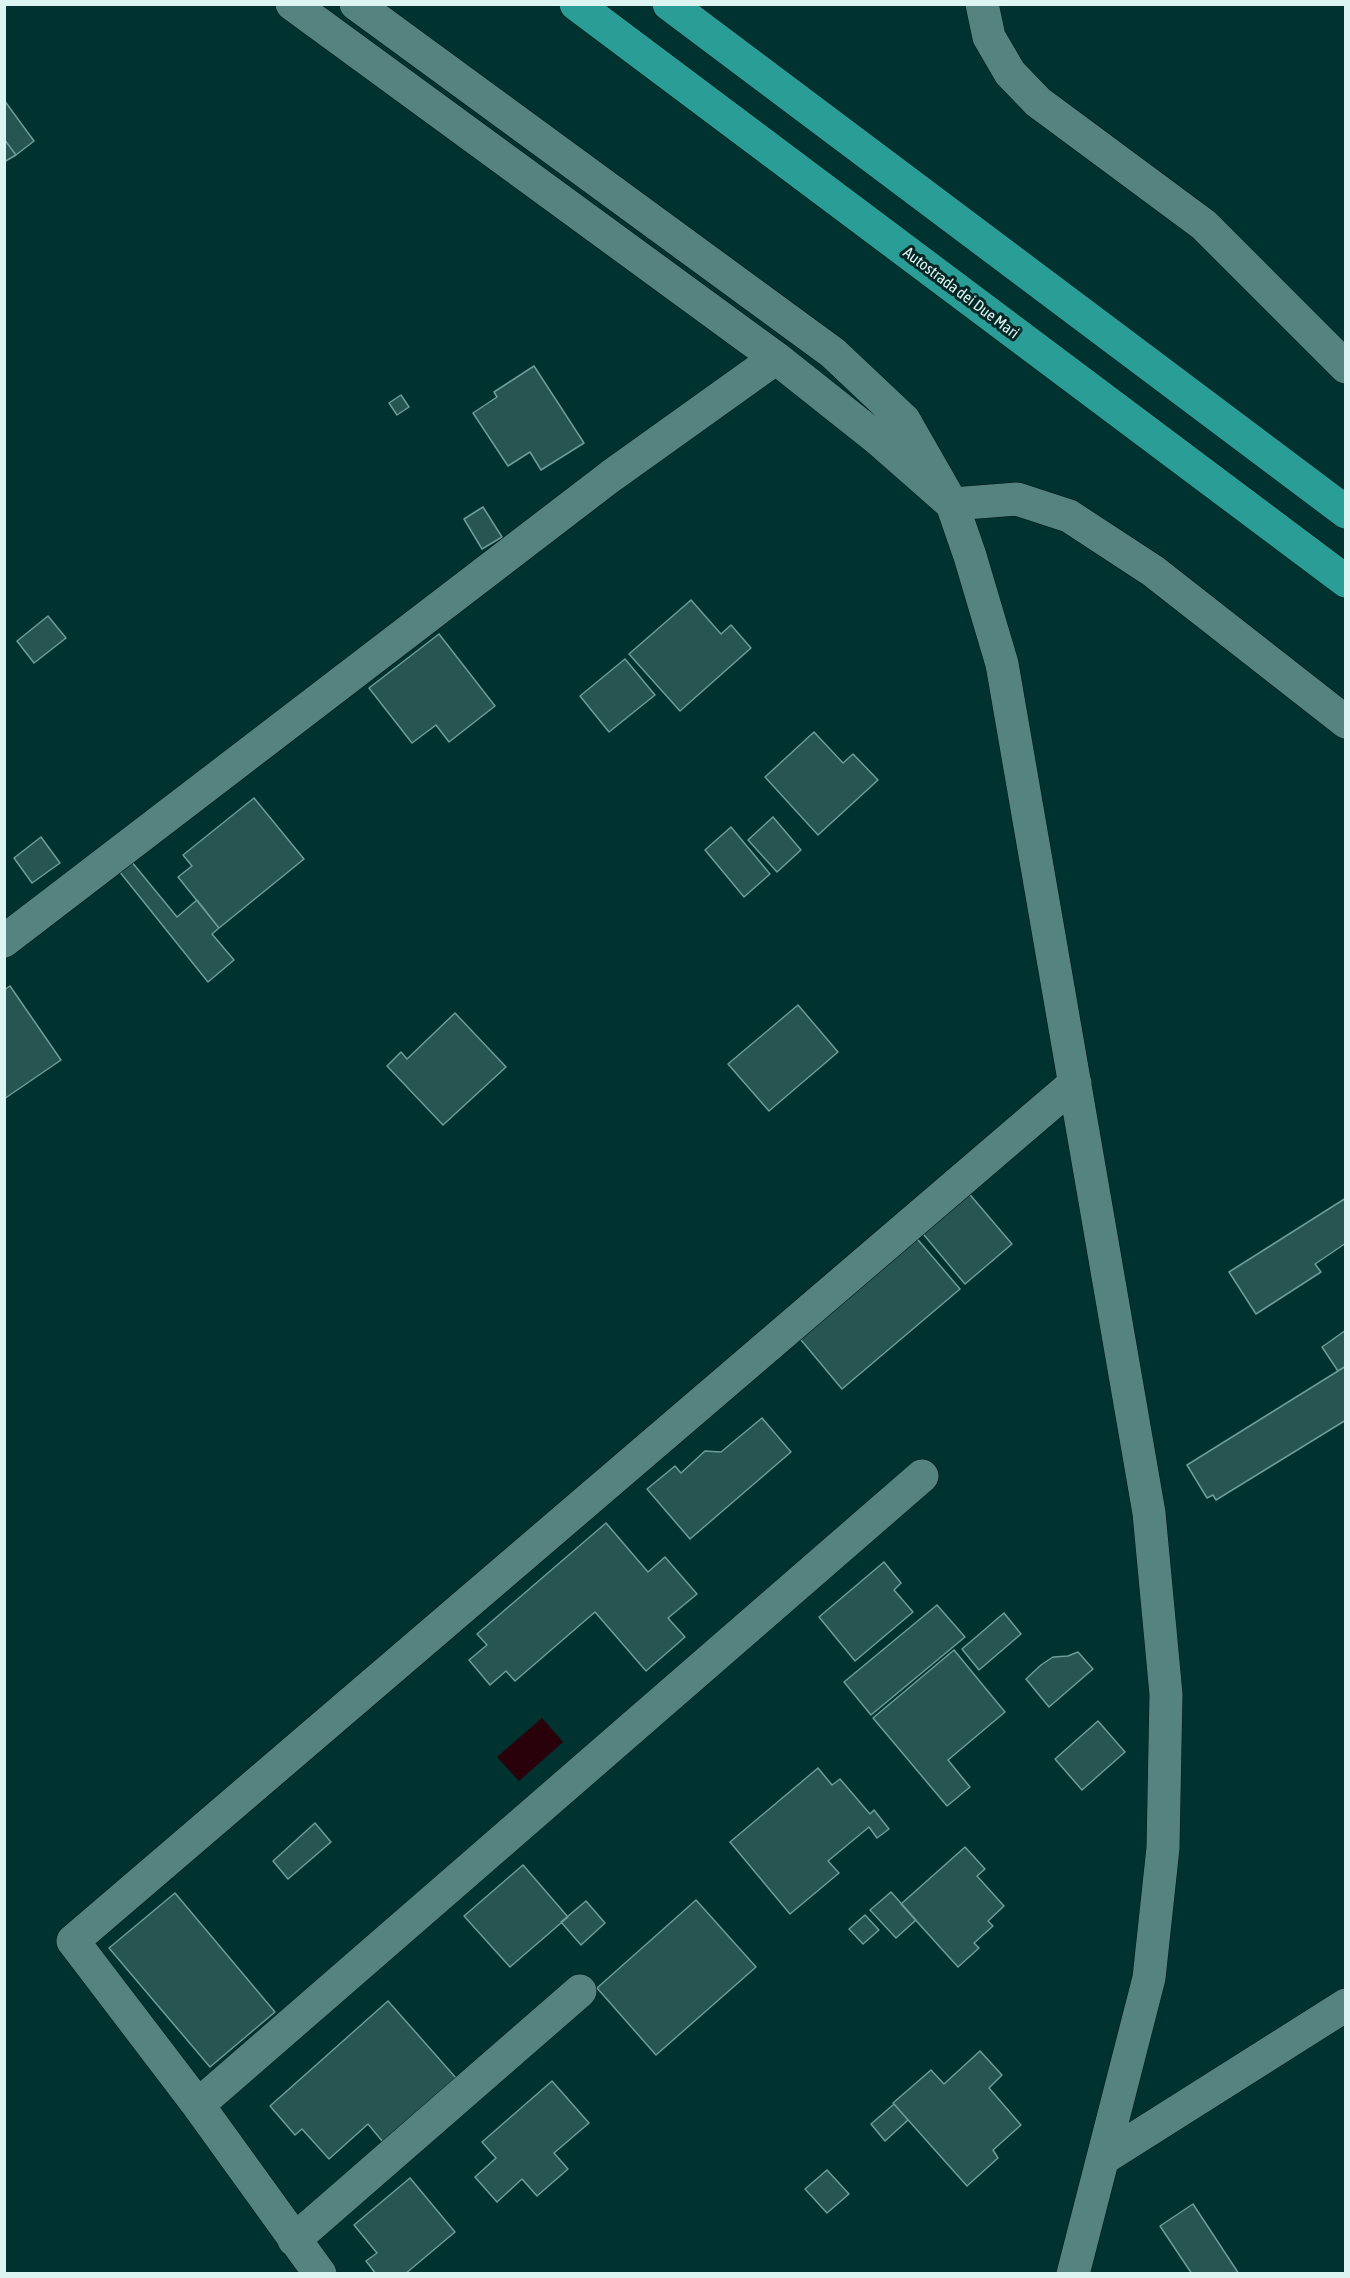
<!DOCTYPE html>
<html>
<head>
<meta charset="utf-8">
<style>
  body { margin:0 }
  #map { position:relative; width:1350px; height:2278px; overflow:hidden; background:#00322f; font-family:"Asap Condensed",sans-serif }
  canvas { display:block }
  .frame { position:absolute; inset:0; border:6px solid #dcf4f2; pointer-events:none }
</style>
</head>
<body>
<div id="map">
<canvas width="1350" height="2278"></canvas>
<div class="frame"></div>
</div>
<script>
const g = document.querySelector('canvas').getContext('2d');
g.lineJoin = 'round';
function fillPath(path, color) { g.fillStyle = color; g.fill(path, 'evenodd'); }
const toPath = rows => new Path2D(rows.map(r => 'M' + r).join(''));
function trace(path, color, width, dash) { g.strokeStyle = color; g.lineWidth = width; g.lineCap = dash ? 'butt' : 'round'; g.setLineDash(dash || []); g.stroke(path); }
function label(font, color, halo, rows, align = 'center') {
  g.font = font + ' "Asap Condensed",sans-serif'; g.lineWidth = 6; g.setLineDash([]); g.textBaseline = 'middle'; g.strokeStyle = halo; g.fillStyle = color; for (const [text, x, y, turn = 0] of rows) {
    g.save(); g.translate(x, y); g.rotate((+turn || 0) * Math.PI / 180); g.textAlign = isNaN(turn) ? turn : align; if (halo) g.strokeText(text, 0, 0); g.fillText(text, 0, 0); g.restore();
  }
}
const water = toPath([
  [542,1718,563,1742,519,1781,497,1757]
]);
const building = toPath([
  [4,100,34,141,16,155,4,139,4,100],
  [4,139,16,155,4,162,4,139],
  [534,366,584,443,541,470,530,452,508,466,473,413,497,397,494,392,534,366],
  [401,395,409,407,397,415,389,403,401,395],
  [483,507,502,537,482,549,464,519,483,507],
  [691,600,721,634,731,625,751,648,680,711,629,654,691,600],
  [48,616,66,638,34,663,17,641,48,616],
  [439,634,495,706,449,742,436,725,412,743,369,688,439,634],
  [625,659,655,695,609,732,580,696,625,659],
  [814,732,843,763,853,754,878,780,818,835,765,777,814,732],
  [254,798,304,859,219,928,178,877,192,866,183,855,254,798],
  [773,817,801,850,777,872,748,840,773,817],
  [731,827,770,874,744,897,705,850,731,827],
  [41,837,60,863,32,883,14,858,41,837],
  [131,861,177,917,197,900,219,928,212,934,234,960,208,982,119,871,131,861],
  [10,986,61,1060,4,1099,4,990,10,986],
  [798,1005,838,1052,769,1111,728,1064,798,1005],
  [455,1013,506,1067,443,1125,387,1066,401,1052,407,1059,455,1013],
  [966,1190,1012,1244,965,1284,919,1229,966,1190],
  [1346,1198,1346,1243,1315,1264,1321,1272,1256,1314,1229,1272,1346,1198],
  [913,1234,960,1289,842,1389,796,1334,913,1234],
  [1346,1330,1346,1366,1338,1371,1322,1347,1346,1330],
  [1346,1366,1346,1420,1216,1500,1213,1495,1207,1498,1187,1465,1346,1366],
  [762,1418,791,1452,690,1539,647,1489,675,1466,681,1473,705,1451,721,1452,762,1418],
  [606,1523,648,1572,665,1557,697,1594,668,1618,685,1637,646,1671,595,1612,515,1681,506,1671,490,1685,469,1660,487,1645,477,1634,606,1523],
  [884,1562,901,1583,894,1590,913,1612,855,1661,819,1617,884,1562],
  [937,1605,965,1637,871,1715,844,1682,937,1605],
  [1004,1613,1021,1634,979,1670,962,1649,1004,1613],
  [954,1650,1005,1712,948,1760,970,1787,947,1806,873,1718,954,1650],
  [1078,1652,1093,1669,1049,1707,1026,1679,1041,1665,1053,1657,1068,1656,1078,1652],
  [1098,1721,1125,1752,1082,1790,1055,1759,1098,1721],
  [818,1768,832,1785,840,1779,870,1814,874,1810,889,1829,877,1838,869,1827,828,1861,839,1873,790,1914,730,1842,818,1768],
  [315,1823,331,1842,288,1879,273,1861,315,1823],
  [965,1847,985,1869,977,1876,1004,1906,988,1921,993,1926,974,1943,979,1948,958,1967,901,1904,965,1847],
  [523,1865,568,1917,510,1967,464,1916,523,1865],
  [891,1892,916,1920,896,1938,870,1910,891,1892],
  [175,1893,275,2012,210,2067,109,1948,175,1893],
  [696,1900,756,1967,656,2055,597,1988,696,1900],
  [586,1901,605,1923,581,1945,561,1922,586,1901],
  [865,1915,879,1930,863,1944,849,1929,865,1915],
  [388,2001,456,2078,383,2142,368,2124,329,2159,302,2129,295,2135,270,2106,388,2001],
  [980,2051,1002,2075,989,2088,1021,2125,993,2150,998,2158,967,2186,893,2103,931,2070,944,2084,980,2051],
  [552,2081,589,2123,554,2153,568,2169,537,2196,522,2179,497,2202,475,2177,496,2158,482,2142,552,2081],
  [894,2104,908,2120,885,2141,871,2124,894,2104],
  [827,2170,849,2194,827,2213,805,2189,827,2170],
  [410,2178,455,2232,405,2274,376,2274,366,2261,377,2253,354,2225,410,2178],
  [1193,2204,1239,2274,1192,2274,1160,2226,1193,2204]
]);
const minor = toPath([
  [292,4,776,358,878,439,952,504,1017,499,1069,516,1153,571,1346,722],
  [356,4,833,353,904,420,952,504,970,556,1002,664,1149,1513,1166,1694,1163,1848,1149,1978,1073,2274],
  [982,4,989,37,1010,73,1038,102,1204,225,1346,367],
  [4,941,611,476,776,358],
  [198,2105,922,1476],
  [1104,2158,1346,2005],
  [294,2240,580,1991],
  [320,2274,198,2105,73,1941,1075,1083]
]);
const highway = toPath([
  [576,4,1346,581],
  [669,4,1346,512]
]);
const streetNames = [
  ["Autostrada dei Due Mari",961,293,37]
];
fillPath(water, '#29010b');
fillPath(building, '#275652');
trace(building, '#6d9d98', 1.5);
trace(minor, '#011715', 34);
trace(highway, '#011715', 34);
trace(minor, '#558480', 33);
trace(highway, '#299d96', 33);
label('16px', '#dcf4f2', '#012624', streetNames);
</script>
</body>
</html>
